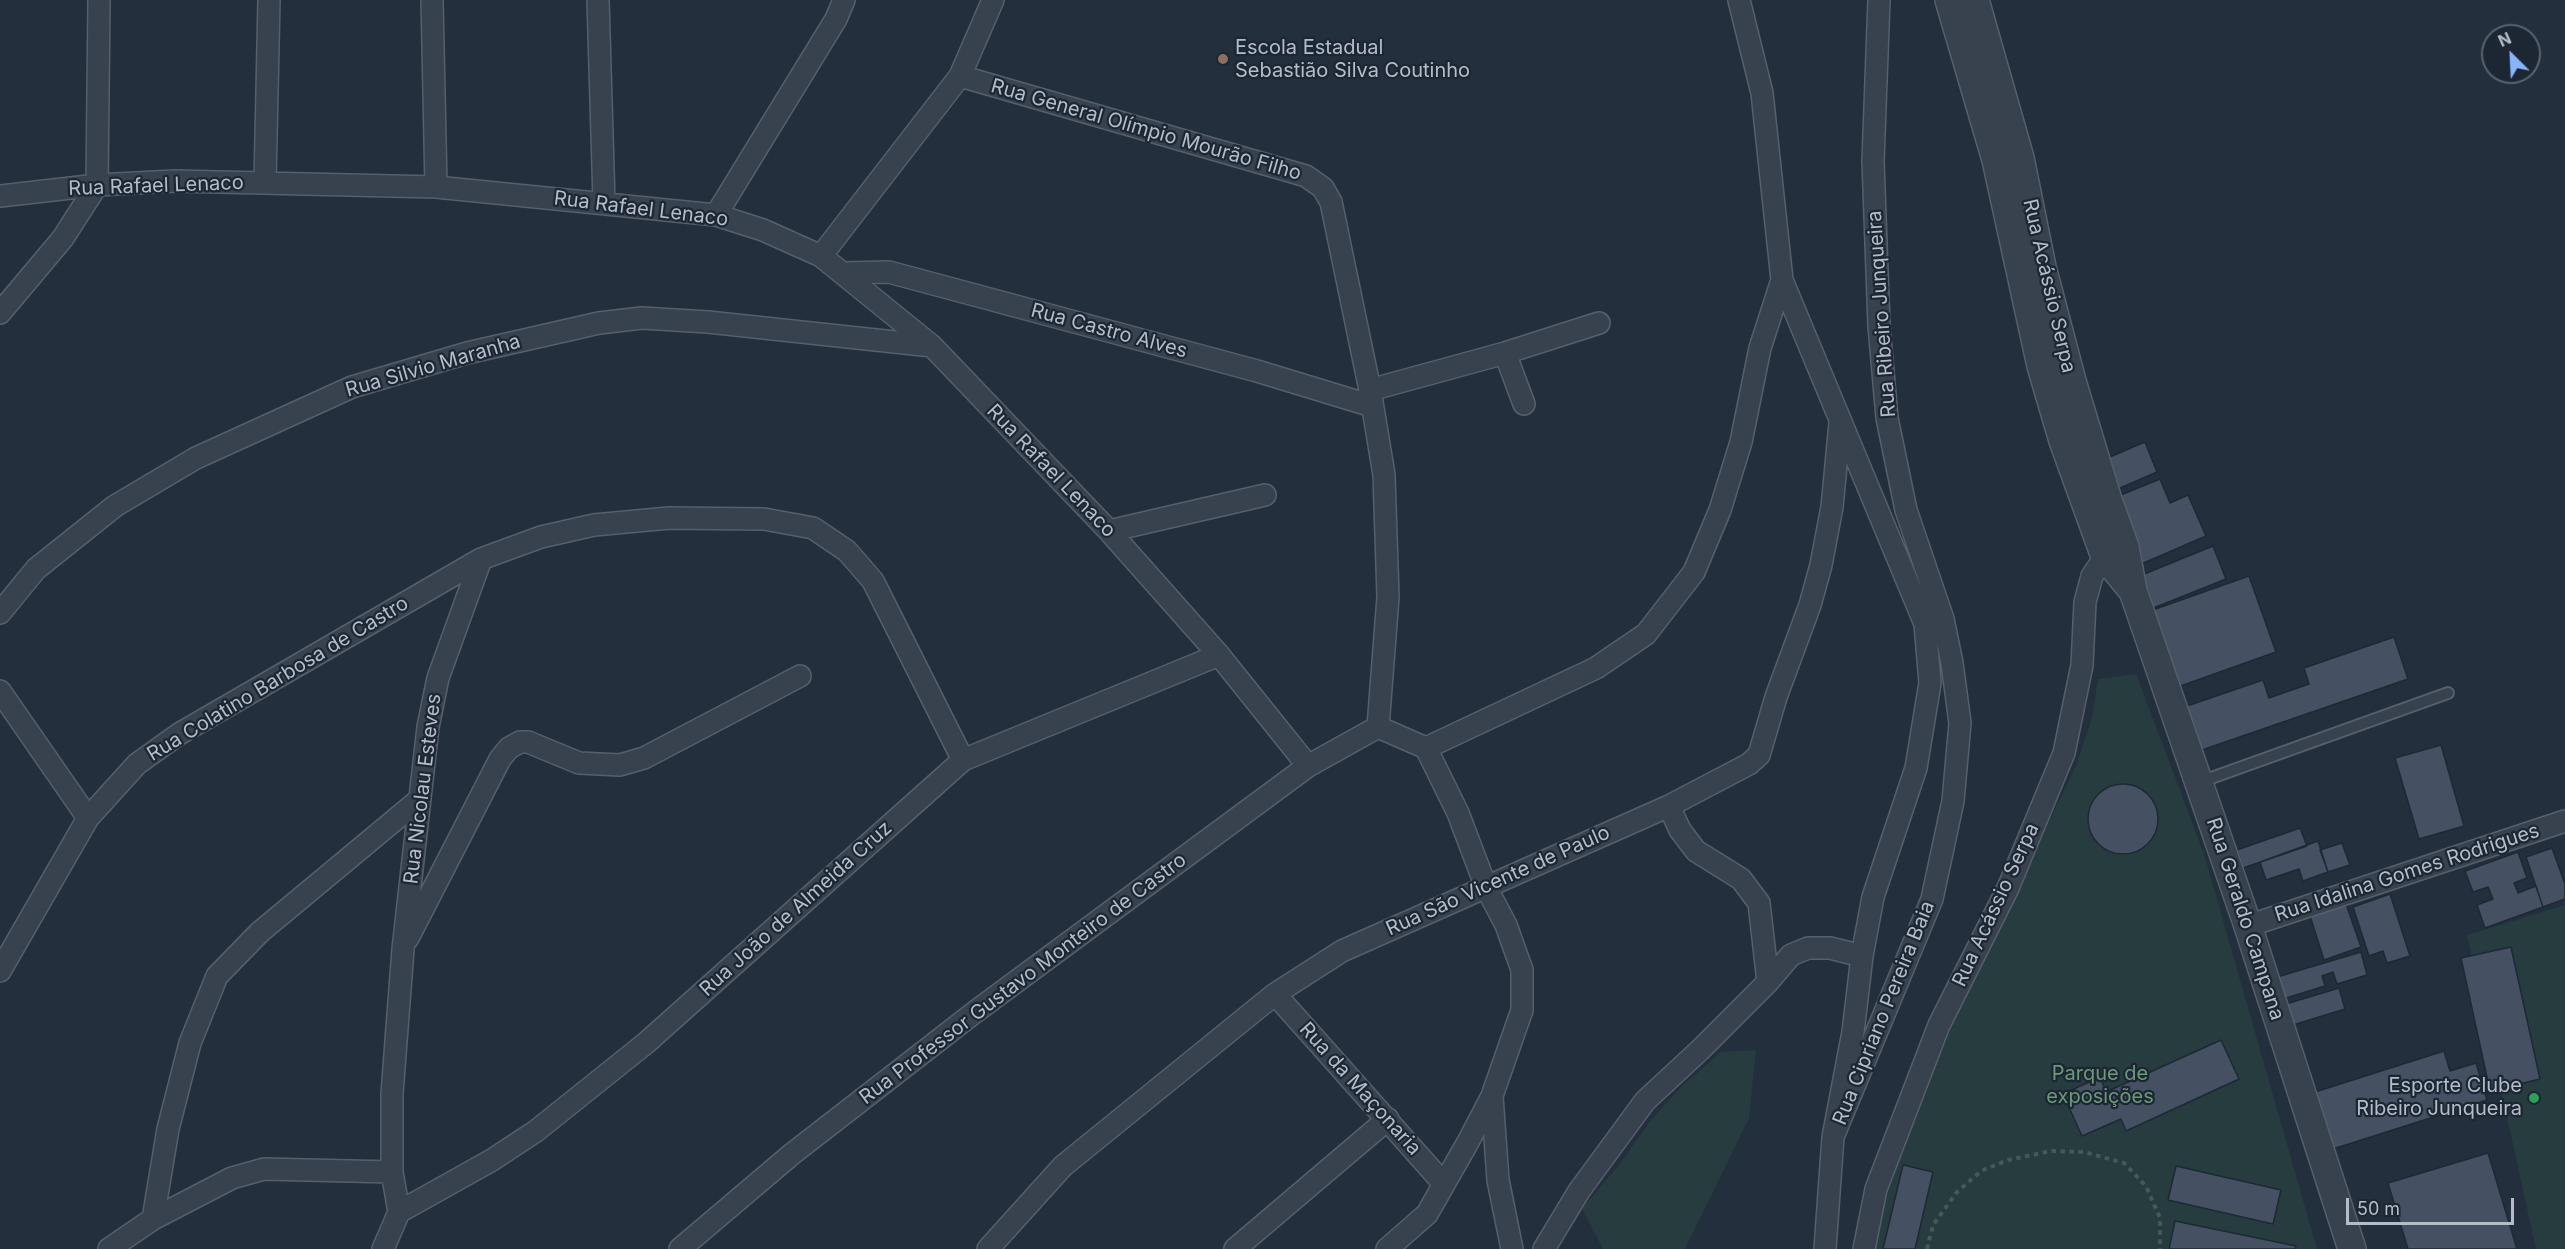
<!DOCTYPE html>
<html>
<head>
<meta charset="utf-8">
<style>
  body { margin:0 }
  #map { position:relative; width:2565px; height:1249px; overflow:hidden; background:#242f3e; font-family:Inter,sans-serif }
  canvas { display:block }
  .north { position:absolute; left:2481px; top:24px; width:60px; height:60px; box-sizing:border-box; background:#1d2633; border:2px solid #59626f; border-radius:50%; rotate:336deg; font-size:16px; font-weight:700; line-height:24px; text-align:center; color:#b4bcc9 }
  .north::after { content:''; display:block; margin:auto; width:21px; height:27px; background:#8ab4f8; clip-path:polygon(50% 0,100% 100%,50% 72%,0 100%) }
  .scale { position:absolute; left:2346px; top:1198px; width:168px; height:27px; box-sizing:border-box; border:3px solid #b4bcc9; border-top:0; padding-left:8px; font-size:18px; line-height:21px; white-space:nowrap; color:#b4bcc9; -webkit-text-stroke:4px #1d2633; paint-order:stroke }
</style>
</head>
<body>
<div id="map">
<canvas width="2565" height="1249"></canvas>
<div class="north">N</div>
<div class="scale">50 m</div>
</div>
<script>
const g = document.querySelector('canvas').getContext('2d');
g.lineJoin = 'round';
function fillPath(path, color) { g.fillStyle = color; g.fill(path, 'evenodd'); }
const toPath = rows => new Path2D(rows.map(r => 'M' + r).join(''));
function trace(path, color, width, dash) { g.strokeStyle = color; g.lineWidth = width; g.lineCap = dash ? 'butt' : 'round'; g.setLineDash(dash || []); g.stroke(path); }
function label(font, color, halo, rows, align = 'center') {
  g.font = font + ' Inter,sans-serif'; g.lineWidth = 4.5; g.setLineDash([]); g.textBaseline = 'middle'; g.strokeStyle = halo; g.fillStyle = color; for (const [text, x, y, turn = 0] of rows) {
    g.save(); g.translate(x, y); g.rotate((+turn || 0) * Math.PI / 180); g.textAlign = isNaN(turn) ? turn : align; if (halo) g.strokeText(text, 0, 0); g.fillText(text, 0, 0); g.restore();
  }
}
const green = toPath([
  [2136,674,2204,854,2317,1249,1874,1249,1883,1209,1908,1128,1945,1033,2076,766,2092,718,2098,679],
  [2565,905,2565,1249,2536,1249,2467,935],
  [1756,1050,1749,1118,1685,1249,1603,1249,1582,1208,1619,1165,1650,1121,1682,1086,1721,1052]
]);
const building = toPath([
  [2145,442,2157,472,2111,492,2098,462,2145,442],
  [2160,479,2170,503,2188,495,2206,536,2139,565,2111,499,2160,479],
  [2213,546,2226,579,2151,609,2137,577,2213,546],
  [2249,576,2276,652,2175,688,2147,612,2249,576],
  [2394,637,2408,679,2199,751,2184,707,2263,680,2269,698,2309,684,2304,668,2394,637],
  [2441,745,2464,826,2419,839,2395,758,2441,745],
  '2088 819a35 35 0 1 1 70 0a35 35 0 1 1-70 0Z',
  [2300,828,2307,846,2243,868,2237,850,2300,828],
  [2318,841,2328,872,2303,881,2299,869,2266,880,2260,862,2318,841],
  [2342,843,2350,865,2328,872,2320,850,2342,843],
  [2552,848,2565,884,2565,899,2543,907,2526,857,2552,848],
  [2518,852,2527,878,2514,883,2518,893,2536,886,2543,907,2485,928,2477,905,2493,899,2488,887,2473,892,2465,871,2518,852],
  [2390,894,2410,956,2387,963,2383,951,2369,956,2353,907,2390,894],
  [2346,904,2361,947,2324,960,2310,916,2346,904],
  [2511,947,2540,1079,2490,1091,2461,958,2511,947],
  [2361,952,2367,975,2337,984,2333,972,2322,976,2325,986,2283,999,2277,977,2361,952],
  [2339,988,2345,1009,2293,1025,2286,1004,2339,988],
  [2221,1040,2239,1079,2126,1131,2121,1119,2082,1136,2063,1094,2100,1077,2106,1092,2221,1040],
  [2444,1051,2450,1071,2476,1063,2487,1100,2333,1149,2315,1092,2444,1051],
  [2488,1153,2517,1249,2408,1249,2388,1183,2488,1153],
  [1903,1165,1933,1172,1915,1249,1883,1249,1903,1165],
  [2176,1166,2281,1190,2273,1224,2168,1200,2176,1166],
  [2175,1221,2296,1246,2295,1249,2169,1249,2175,1221]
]);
const path = toPath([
  [1927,1249,1933,1225,1957,1192,1981,1171,2008,1160,2051,1151,2084,1152,2124,1163,2146,1186,2160,1218,2160,1249]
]);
const service = toPath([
  [2200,782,2448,693]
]);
const minor = toPath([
  [432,0,436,187],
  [598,0,604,202],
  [1739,0,1762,93,1782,280,1925,624,1943,619],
  [960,76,1306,176,1323,188,1331,202,1370,390,1384,475,1388,597,1378,727],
  [265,182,269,0],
  [0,196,97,185,175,181,436,187,716,215,763,230,821,256,932,346,1109,531,1219,655,1308,766],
  [716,215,836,19,844,0],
  [821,256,960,76,993,0],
  [844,273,889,272,1257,371,1372,406],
  [0,313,63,238,97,185,99,0],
  [1505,353,1524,404],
  [1370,390,1505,353,1599,323],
  [1109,531,1265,495],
  [0,613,36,569,115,506,196,458,352,387,467,353,599,323,642,318,708,322,932,346],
  [0,691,88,818],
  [1378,727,1426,748,1596,668,1646,634,1694,572,1720,510,1741,442,1760,348,1782,280],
  [1669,806,1680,830,1696,851,1741,879,1759,903,1768,982],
  [2248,926,2565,821],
  [408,938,500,759,509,748,520,742,528,742,579,763,620,765,644,758,800,676],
  [0,971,88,818,137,764,179,734,481,559,541,537,594,525,669,518,764,519,813,528,847,551,873,581,963,760],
  [1275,994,1444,1184],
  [1492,1096,1498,1180,1512,1249],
  [1833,1137,1932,899,1953,801,1960,723,1952,663,1943,619,1906,510,1887,418,1879,326,1873,161,1879,0],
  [399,1212,492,1160,536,1131,646,1043,963,760,1219,655],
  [399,1212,392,1172,392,1094,403,949,428,727,438,678,481,559],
  [153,1219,168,1129,190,1043,217,976,260,932,420,799],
  [109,1249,153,1219,232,1178,264,1169,392,1172],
  [383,1249,399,1212],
  [680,1249,792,1154,975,1012,1308,766,1378,727],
  [988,1249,1063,1166,1275,994,1342,951,1669,806,1749,764,1759,755,1776,697,1810,605,1821,565,1832,507,1840,423],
  [1235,1249,1388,1119],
  [1387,1249,1427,1214,1468,1142,1492,1096,1522,1010,1522,970,1506,925,1486,887,1458,813,1426,748],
  [1544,1249,1579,1191,1645,1101,1700,1050,1768,982,1791,955,1808,948,1830,948,1862,956],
  [1825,1249,1833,1137,1853,1032,1862,956,1873,897,1916,768,1930,683,1925,624],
  [1864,1249,1876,1189,1939,1025,2008,888,2064,753,2082,665,2085,602,2092,576,2105,557,2117,551]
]);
const tertiary = toPath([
  [1949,0,1996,160,2041,366,2063,441,2105,557,2132,590],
  [1975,0,2020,158,2042,267,2072,381,2107,497,2125,547,2133,591,2248,926,2352,1249]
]);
const markers = [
  [1223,59,6,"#8d6e63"],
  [2534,1098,6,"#2e9e5b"]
];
const poiNames = [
  ["Escola Estadual",1235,48],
  ["Sebastião Silva Coutinho",1235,71],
  ["Esporte Clube",2522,1086,"right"],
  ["Ribeiro Junqueira",2522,1109,"right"]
];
const streetNames = [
  ["Rua General Olímpio Mourão Filho",1146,130,16],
  ["Rua Rafael Lenaco",156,186,-2],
  ["Rua Rafael Lenaco",641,209,7],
  ["Rua Acássio Serpa",2049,286,77],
  ["Rua Ribeiro Junqueira",1882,314,-94],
  ["Rua Castro Alves",1109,331,15],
  ["Rua Silvio Maranha",433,366,-16],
  ["Rua Rafael Lenaco",1051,471,46],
  ["Rua Colatino Barbosa de Castro",278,679,-31],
  ["Rua Nicolau Esteves",423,789,-83],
  ["Rua Idalina Gomes Rodrigues",2407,873,-18],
  ["Rua São Vicente de Paulo",1498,881,-24],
  ["Rua Acássio Serpa",1996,905,-65],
  ["Rua João de Almeida Cruz",796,909,-42],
  ["Rua Geraldo Campana",2245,919,72],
  ["Rua Professor Gustavo Monteiro de Castro",1023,979,-37],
  ["Rua Cipriano Pereira Baia",1884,1013,-68],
  ["Rua da Maçonaria",1360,1089,48]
];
const parkNames = [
  ["Parque de",2100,1074],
  ["exposições",2100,1097]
];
fillPath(green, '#263c3f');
fillPath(building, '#455162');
trace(building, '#1f2835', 1.5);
trace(service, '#565f6c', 14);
trace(minor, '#565f6c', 24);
trace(tertiary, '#565f6c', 30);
trace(path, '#44595c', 4, [4.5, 4.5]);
trace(service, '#38414e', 10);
trace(minor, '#38414e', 21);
trace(tertiary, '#38414e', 27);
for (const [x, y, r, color] of markers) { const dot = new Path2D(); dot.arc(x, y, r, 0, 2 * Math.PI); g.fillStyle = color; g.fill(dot); trace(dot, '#1d2633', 2); }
label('20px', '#b4bcc9', '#1d2633', poiNames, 'left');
label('20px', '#b4bcc9', '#1d2633', streetNames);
label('20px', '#6b9a76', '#1d2633', parkNames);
</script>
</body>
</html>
